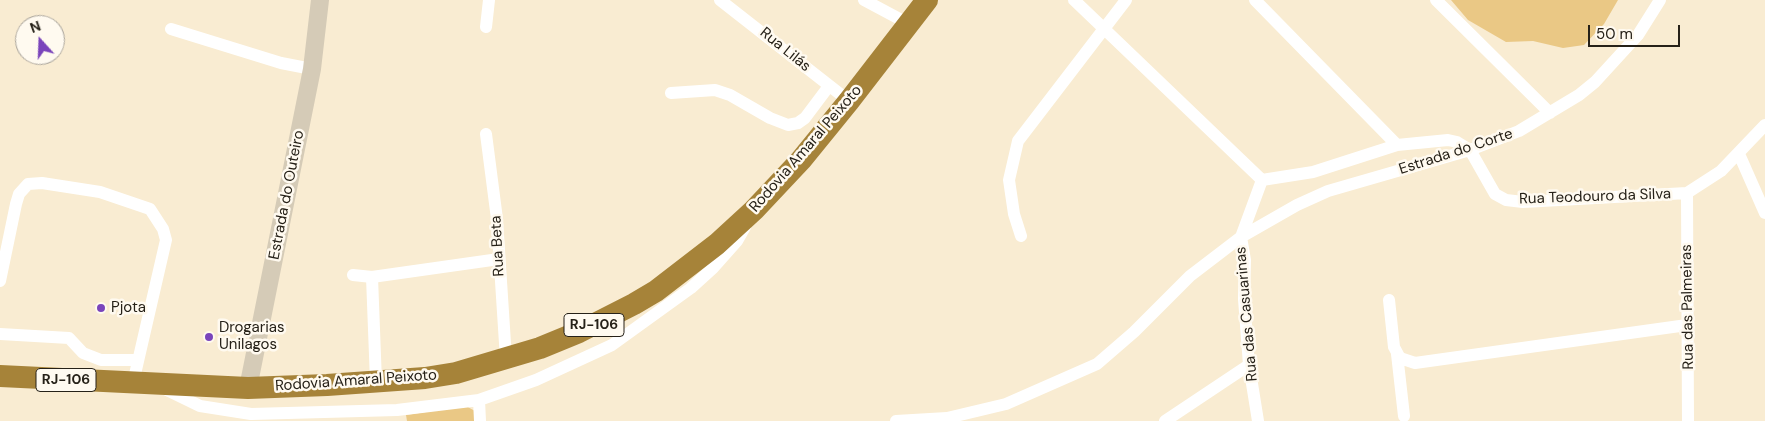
<!DOCTYPE html>
<html>
<head>
<meta charset="utf-8">
<style>
  body { margin:0 }
  #map { position:relative; width:1765px; height:421px; overflow:hidden; background:#f9ecd2; font-family:"DM Sans",sans-serif }
  canvas { display:block }
  .north { position:absolute; left:15px; top:15px; width:50px; height:50px; box-sizing:border-box; background:#fffaf0; border:1px solid #a8a39a; border-radius:50%; rotate:340deg; font-size:14px; font-weight:700; line-height:20px; text-align:center; color:#262118 }
  .north::after { content:''; display:block; margin:auto; width:18px; height:22px; background:#7a44bb; clip-path:polygon(50% 0,100% 100%,50% 72%,0 100%) }
  .scale { position:absolute; left:1588px; top:25px; width:92px; height:22px; box-sizing:border-box; border:2px solid #262118; border-top:0; padding-left:6px; font-size:15px; line-height:18px; white-space:nowrap; color:#262118; -webkit-text-stroke:4px #fffaf0; paint-order:stroke }
</style>
</head>
<body>
<div id="map">
<canvas width="1765" height="421"></canvas>
<div class="north">N</div>
<div class="scale">50 m</div>
</div>
<script>
const g = document.querySelector('canvas').getContext('2d');
g.lineJoin = 'round';
function fillPath(path, color) { g.fillStyle = color; g.fill(path, 'evenodd'); }
const toPath = rows => new Path2D(rows.map(r => 'M' + r).join(''));
function trace(path, color, width, dash) { g.strokeStyle = color; g.lineWidth = width; g.lineCap = dash ? 'butt' : 'round'; g.setLineDash(dash || []); g.stroke(path); }
function label(font, color, halo, rows, align = 'center') {
  g.font = font + ' "DM Sans",sans-serif'; g.lineWidth = 5; g.setLineDash([]); g.textBaseline = 'middle'; g.strokeStyle = halo; g.fillStyle = color; for (const [text, x, y, turn = 0] of rows) {
    g.save(); g.translate(x, y); g.rotate((+turn || 0) * Math.PI / 180); g.textAlign = isNaN(turn) ? turn : align; if (halo) g.strokeText(text, 0, 0); g.fillText(text, 0, 0); g.restore();
  }
}
const green = toPath([
  [1451,0,1618,0,1604,24,1584,45,1563,48,1533,41,1506,42,1468,20],
  [466,406,475,411,475,421,407,421,406,415]
]);
const street = toPath([
  [720,0,849,101],
  [864,0,909,24],
  [1074,0,1262,180,1313,172,1397,145,1448,140,1457,142,1470,150,1495,194,1506,200,1523,202,1687,193],
  [1255,0,1397,145],
  [1436,0,1550,113],
  [486,27,489,0],
  [171,29,281,63,312,69],
  [671,93,715,90,730,95,770,118,788,125,798,123,805,118,829,86],
  [486,134,497,219,506,359],
  [1739,154,1765,213],
  [1687,193,1688,421],
  [1687,193,1721,171,1765,125],
  [1021,236,1014,214,1009,180,1018,141,1126,0],
  [353,275,372,277,499,259],
  [372,277,376,382],
  [0,281,16,204,19,194,28,184,42,183,100,192,150,209,163,229,166,240,133,383],
  [1389,300,1394,347,1400,358,1415,363,1687,325],
  [0,334,69,338,83,353,101,360,137,360],
  [1397,354,1404,416],
  [161,387,200,406,251,414,397,410,479,400,536,380,612,345,691,288,713,268,737,241,745,227],
  [479,400,480,421],
  [896,421,947,418,1006,404,1097,364,1134,332,1190,276,1241,237,1262,180],
  [1165,421,1249,365],
  [1258,421,1249,365,1244,299,1245,260,1241,237,1297,205,1328,191,1470,150,1519,131,1579,95,1595,82,1638,35,1660,0]
]);
const secondary = toPath([
  [248,388,312,69,320,0]
]);
const highway = toPath([
  [0,376,248,388,327,385,425,378,456,373,540,348,579,332,634,304,656,291,717,244,754,210,801,160,849,101,927,0]
]);
const markers = [
  [101,308,5,"#7a44bb"],
  [209,337,5,"#7a44bb"]
];
const shields = [
  [594,325,60],
  [66,380,60]
];
const shieldNames = [
  ["RJ-106",594,325],
  ["RJ-106",66,380]
];
const streetNames = [
  ["Rua Lilás",785,50,39],
  ["Rodovia Amaral Peixoto",806,149,-49],
  ["Estrada do Corte",1456,152,-18],
  ["Estrada do Outeiro",287,195,-79],
  ["Rua Teodouro da Silva",1595,197,-2],
  ["Rua Beta",498,246,-93],
  ["Rua das Palmeiras",1688,307,-91],
  ["Rua das Casuarinas",1247,314,-95],
  ["Rodovia Amaral Peixoto",356,381,-4]
];
const poiNames = [
  ["Pjota",111,308],
  ["Drogarias",219,328],
  ["Unilagos",219,345]
];
fillPath(green, '#eac885');
trace(street, '#fff', 12);
trace(secondary, '#d5cbb7', 18);
trace(highway, '#a68339', 22);
for (const [x, y, r, color] of markers) { const dot = new Path2D(); dot.arc(x, y, r, 0, 2 * Math.PI); g.fillStyle = color; g.fill(dot); trace(dot, '#fffaf0', 2); }
for (const [x, y, w] of shields) { const box = new Path2D(); box.roundRect(x - w / 2, y - 11.5, w, 23, 4); g.fillStyle = '#fffaf0'; g.fill(box); trace(box, '#262118', 1); }
label('bold 14px', '#262118', null, shieldNames);
label('15px', '#262118', '#fffaf0', streetNames);
label('15px', '#262118', '#fffaf0', poiNames, 'left');
</script>
</body>
</html>
